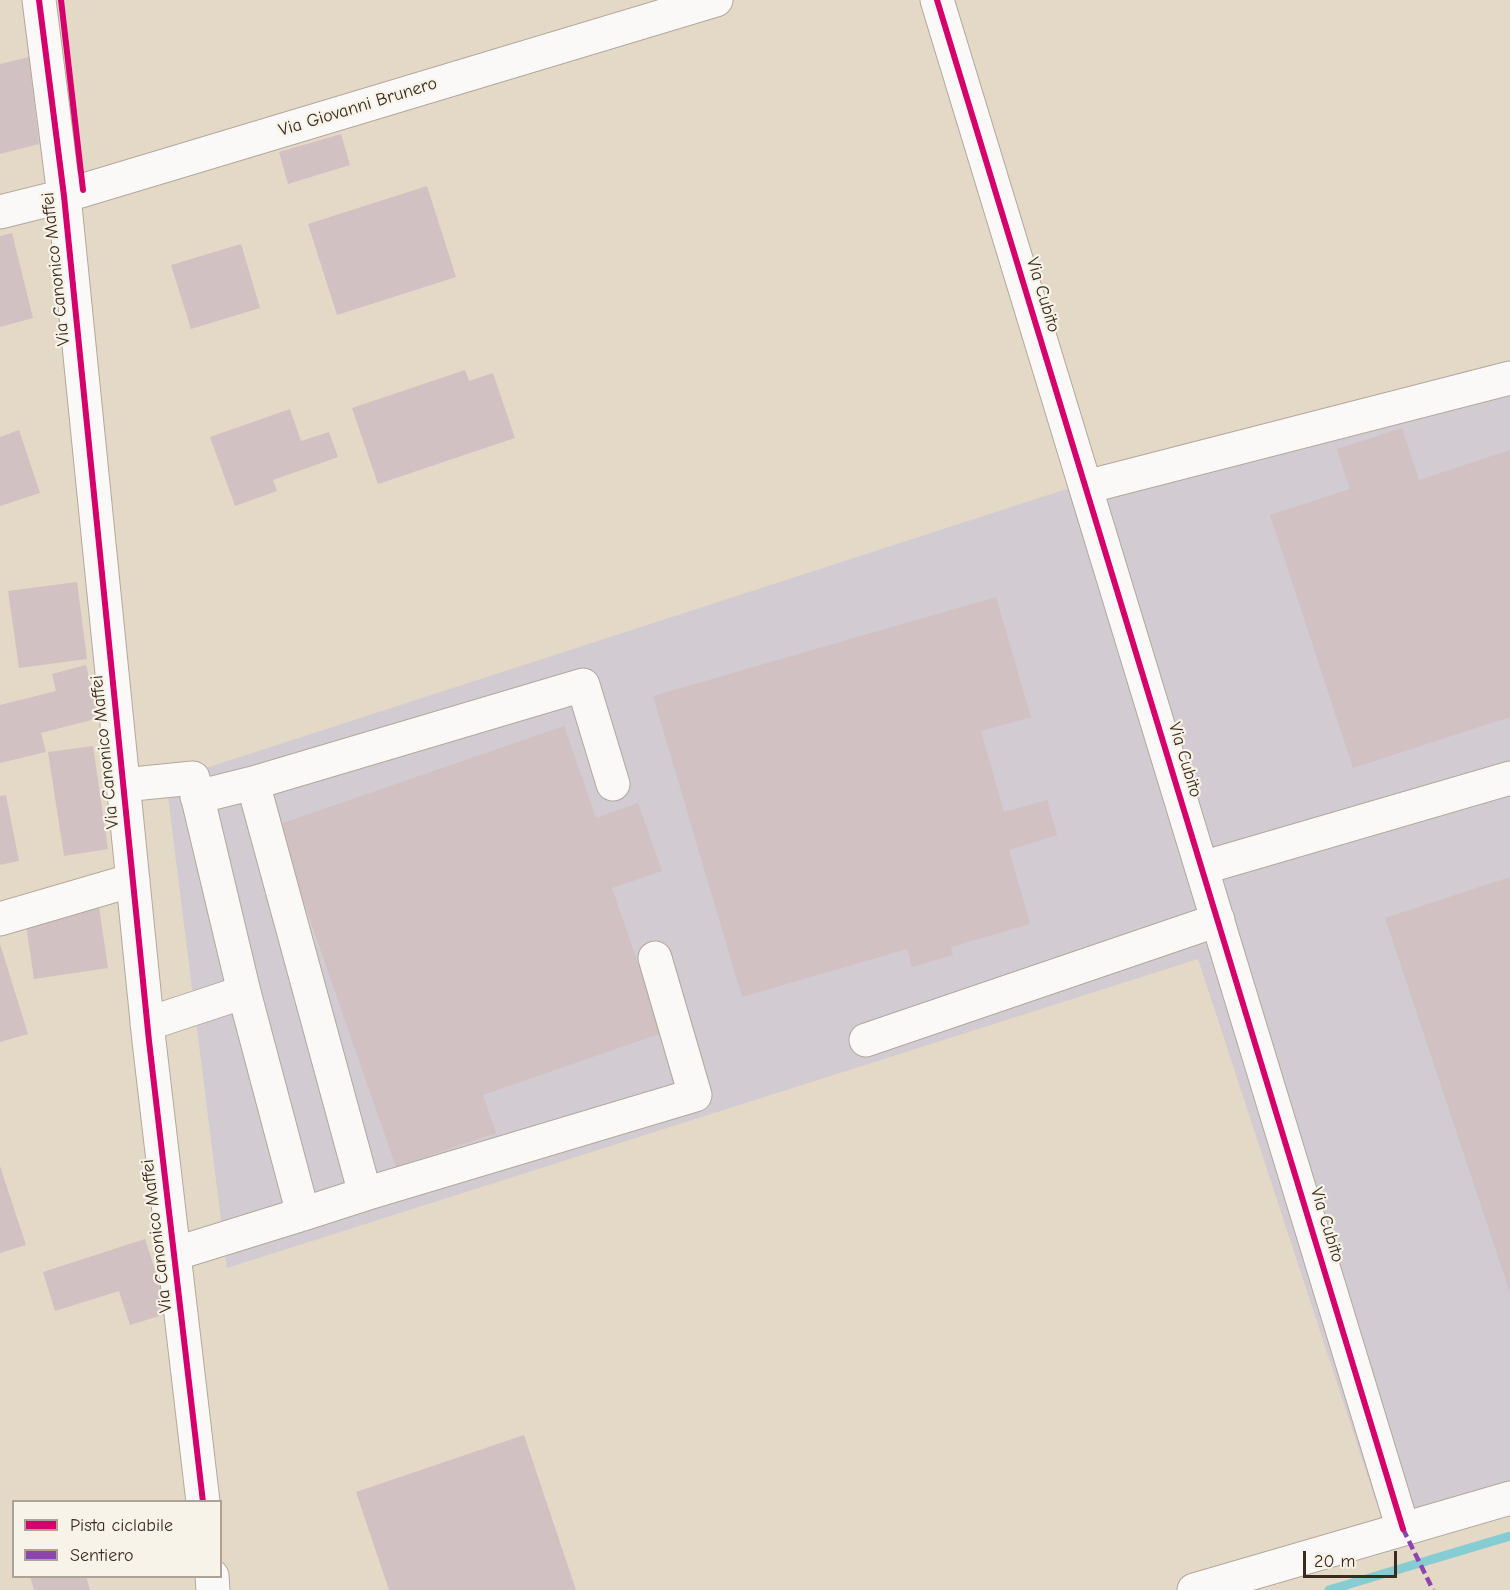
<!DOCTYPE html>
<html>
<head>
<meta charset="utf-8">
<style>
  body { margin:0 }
  #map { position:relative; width:1510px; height:1590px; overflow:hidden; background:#e4d8c7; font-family:"Comic Neue",sans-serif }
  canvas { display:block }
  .legend { position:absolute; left:12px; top:1500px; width:210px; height:78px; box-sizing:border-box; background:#f7f3e8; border:2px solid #aca397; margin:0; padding:8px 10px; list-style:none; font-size:18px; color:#3b2a1e }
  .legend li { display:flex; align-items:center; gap:12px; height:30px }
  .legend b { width:30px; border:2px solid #aca397 }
  .scale { position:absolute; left:1303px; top:1551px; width:94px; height:27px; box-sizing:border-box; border:3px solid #3b2a1e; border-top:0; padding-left:8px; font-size:18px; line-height:21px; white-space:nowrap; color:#3b2a1e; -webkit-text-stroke:4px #f7f3e8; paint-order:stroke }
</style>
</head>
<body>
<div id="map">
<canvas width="1510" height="1590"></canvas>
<ul class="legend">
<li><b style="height:8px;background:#d6006c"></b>Pista ciclabile</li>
<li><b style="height:8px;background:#8e44ad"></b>Sentiero</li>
</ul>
<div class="scale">20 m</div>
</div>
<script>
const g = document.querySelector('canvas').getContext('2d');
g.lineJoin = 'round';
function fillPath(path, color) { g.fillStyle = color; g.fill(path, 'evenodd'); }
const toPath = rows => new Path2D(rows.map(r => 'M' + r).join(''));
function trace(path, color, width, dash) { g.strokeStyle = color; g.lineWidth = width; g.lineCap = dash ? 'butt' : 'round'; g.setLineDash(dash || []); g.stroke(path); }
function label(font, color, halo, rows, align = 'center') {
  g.font = font + ' "Comic Neue",sans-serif'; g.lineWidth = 4.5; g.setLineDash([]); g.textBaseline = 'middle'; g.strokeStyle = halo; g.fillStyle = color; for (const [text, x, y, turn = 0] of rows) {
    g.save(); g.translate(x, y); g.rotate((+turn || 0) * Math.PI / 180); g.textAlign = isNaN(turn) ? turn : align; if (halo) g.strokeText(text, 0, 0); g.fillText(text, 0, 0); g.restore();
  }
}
const industrial = toPath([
  [1510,366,1510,1489,1384,1526,1198,959,227,1268,166,781,1113,474]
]);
const stream = toPath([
  [1329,1590,1510,1536]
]);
const building = toPath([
  [29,57,39,144,0,154,0,64],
  [341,134,350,165,288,184,279,152],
  [427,186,456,277,337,315,308,224],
  [12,233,33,318,0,327,0,236],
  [241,244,260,308,191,329,171,265],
  [465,370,469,381,493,373,515,438,378,484,352,408],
  [290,409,301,441,329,432,338,457,273,480,277,491,235,506,210,437],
  [1402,428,1419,480,1510,450,1510,717,1353,768,1270,515,1350,489,1337,449],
  [19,430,40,493,0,506,0,437],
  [77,582,87,659,19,668,8,591],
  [996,597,1031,717,981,731,1004,812,1047,800,1057,835,1009,850,1030,924,951,947,953,955,912,967,907,949,742,997,653,696],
  [86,665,99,718,41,733,46,752,0,763,0,705,56,691,52,674],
  [564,726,596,818,638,803,662,871,612,888,662,1033,483,1095,496,1133,396,1167,277,825],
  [93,746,108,849,64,856,48,752],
  [6,795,19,861,0,865,0,796],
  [1510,877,1510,1293,1385,918],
  [99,907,108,968,34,979,25,918],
  [0,944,28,1034,0,1042],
  [0,1166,26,1245,0,1253],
  [145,1239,169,1313,130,1325,119,1291,55,1311,43,1272],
  [524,1435,576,1590,389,1590,356,1492],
  [30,1576,86,1576,90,1590,34,1590]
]);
const minor = toPath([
  [39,0,64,196,149,1041,203,1502],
  [937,0,1403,1529],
  [0,212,64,196,716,0],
  [1086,487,1510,378],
  [253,783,365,1194,695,1095,655,958],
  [123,785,193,778,244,992,303,1214,174,1254],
  [197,797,253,783,583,685,613,784],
  [1202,868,1510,778],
  [0,919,133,880],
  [147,1024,244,992],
  [866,1040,1218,920],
  [303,1214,365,1194],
  [212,1576,213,1590],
  [1194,1590,1510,1498]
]);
const quiet = toPath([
  [1403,1529,1433,1590]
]);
const cycleway = toPath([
  [39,0,64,196,149,1041,203,1502],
  [61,0,83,190],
  [937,0,1403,1529]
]);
const streetNames = [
  ["Via Giovanni Brunero",358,107,-17],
  ["Via Canonico Maffei",56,269,-96],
  ["Via Cubito",1043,295,73],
  ["Via Canonico Maffei",105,752,-96],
  ["Via Cubito",1185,760,73],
  ["Via Cubito",1327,1225,73],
  ["Via Canonico Maffei",157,1236,-97]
];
fillPath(industrial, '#d2cbd2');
trace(stream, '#85cdd2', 9);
fillPath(building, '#d1c1c3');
trace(minor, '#b1a89d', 35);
trace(minor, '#fbf9f7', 33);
trace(quiet, '#8e44ad', 4.5, [9, 4.5]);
trace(cycleway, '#d6006c', 6);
label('18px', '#3b2a1e', '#f7f3e8', streetNames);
</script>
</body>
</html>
